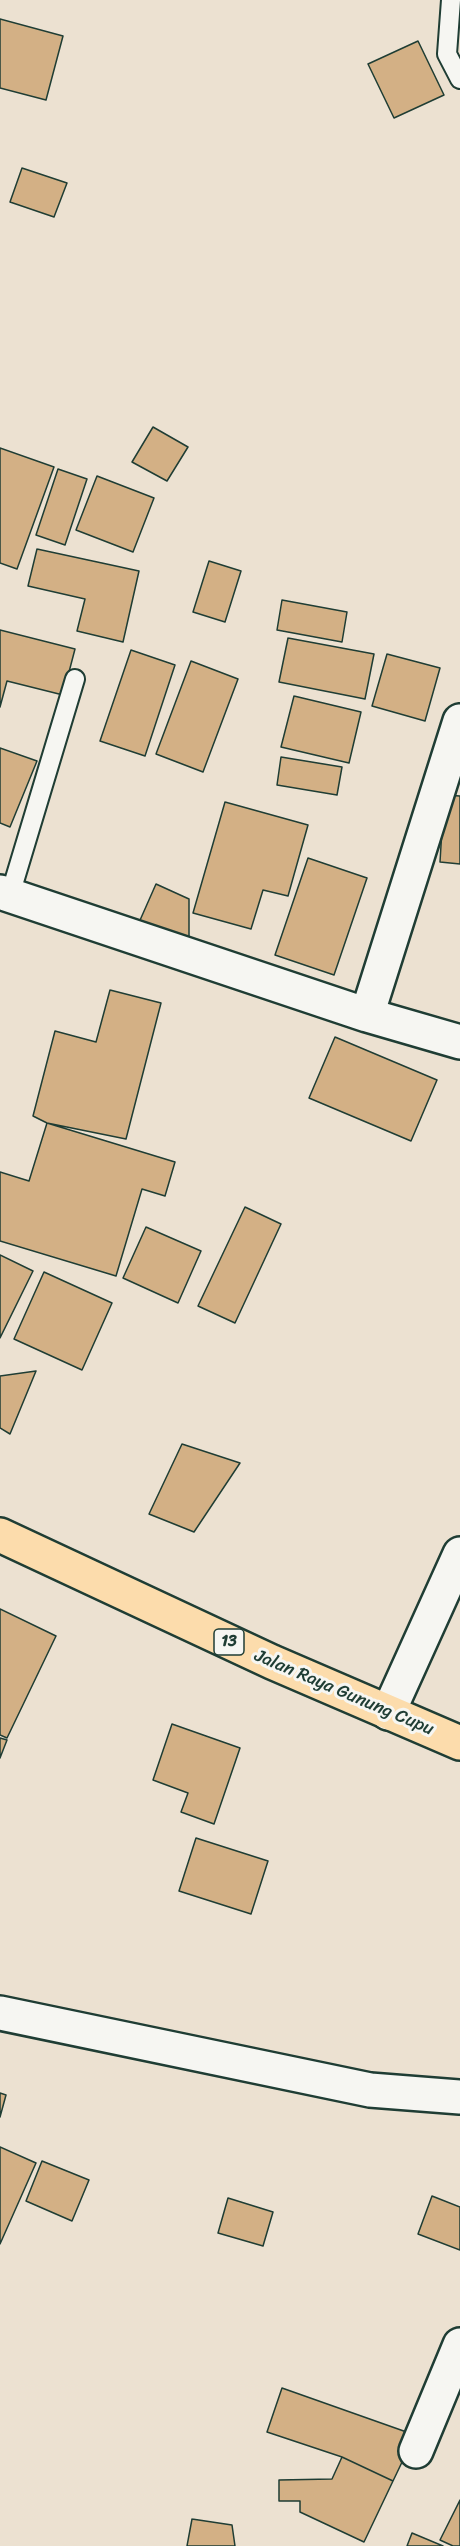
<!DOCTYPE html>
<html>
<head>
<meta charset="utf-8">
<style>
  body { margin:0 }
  canvas { display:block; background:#ece1d1 }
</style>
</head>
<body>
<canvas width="460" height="2546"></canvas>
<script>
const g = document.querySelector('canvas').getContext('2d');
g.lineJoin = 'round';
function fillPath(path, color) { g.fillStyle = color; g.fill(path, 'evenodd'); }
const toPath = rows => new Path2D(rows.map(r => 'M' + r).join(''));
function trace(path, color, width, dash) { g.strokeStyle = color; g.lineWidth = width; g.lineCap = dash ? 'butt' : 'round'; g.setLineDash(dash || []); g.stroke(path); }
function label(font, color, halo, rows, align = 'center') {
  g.font = font + ' Sriracha,sans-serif'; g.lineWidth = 6; g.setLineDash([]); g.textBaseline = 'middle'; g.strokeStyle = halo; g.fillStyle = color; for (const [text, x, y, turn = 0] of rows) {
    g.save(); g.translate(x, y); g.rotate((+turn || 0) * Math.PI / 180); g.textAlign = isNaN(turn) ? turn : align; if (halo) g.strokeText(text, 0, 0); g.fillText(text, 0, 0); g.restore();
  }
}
const building = toPath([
  [0,19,63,36,46,100,0,88,0,19],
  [418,41,444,95,394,118,368,64,418,41],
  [22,168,67,183,54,217,10,202,22,168],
  [153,427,188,447,167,481,132,462,153,427],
  [0,448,54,467,17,569,0,563,0,448],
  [58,469,87,479,65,545,36,535,58,469],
  [97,476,154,498,133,552,76,530,97,476],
  [37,549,139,571,123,642,77,631,85,599,28,586,37,549],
  [209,561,241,571,225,622,193,612,209,561],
  [282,600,347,612,342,642,277,630,282,600],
  [0,630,75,649,63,695,7,681,0,707,0,630],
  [288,638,374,654,365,699,279,682,288,638],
  [131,650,175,665,145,756,100,741,131,650],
  [387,654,440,668,425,721,372,706,387,654],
  [191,661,238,679,203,772,156,754,191,661],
  [294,696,361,712,349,763,281,747,294,696],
  [0,748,37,761,10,827,0,823,0,748],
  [281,757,342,767,337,795,277,785,281,757],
  [444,795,460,796,460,864,440,862,444,795],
  [225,802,308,825,288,896,263,890,251,929,193,913,225,802],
  [308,858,367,878,334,975,275,955,308,858],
  [156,884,189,899,189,950,137,927,156,884],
  [110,990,161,1003,126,1139,47,1123,33,1116,55,1031,96,1042,110,990],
  [335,1037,437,1080,411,1141,309,1098,335,1037],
  [47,1123,175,1162,165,1196,142,1189,116,1276,0,1241,0,1172,29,1181,47,1123],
  [245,1207,281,1224,235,1323,198,1306,245,1207],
  [146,1227,201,1251,178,1303,123,1278,146,1227],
  [0,1255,33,1271,0,1338,0,1255],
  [44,1272,112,1303,82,1370,14,1339,44,1272],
  [36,1371,10,1434,0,1428,0,1376,36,1371],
  [182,1444,240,1463,194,1532,149,1514,182,1444],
  [0,1609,56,1636,7,1738,0,1735,0,1609],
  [172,1724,240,1748,214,1824,181,1812,188,1793,153,1780,172,1724],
  [0,1738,7,1740,0,1758,0,1738],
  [196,1838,268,1861,251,1914,179,1891,196,1838],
  [0,2093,6,2095,0,2117,0,2093],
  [0,2147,36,2163,0,2244,0,2147],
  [42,2161,89,2180,72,2221,26,2201,42,2161],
  [432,2196,460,2207,460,2250,418,2234,432,2196],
  [228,2198,273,2212,263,2246,218,2233,228,2198],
  [282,2388,415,2435,393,2481,342,2457,267,2432,282,2388],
  [342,2457,393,2481,364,2542,300,2512,300,2501,279,2501,279,2480,332,2479,342,2457],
  [460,2500,460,2546,453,2546,440,2540,460,2500],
  [192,2519,232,2525,235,2546,187,2546,192,2519],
  [412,2533,443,2546,407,2546,412,2533]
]);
const lane = toPath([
  [451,0,447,54,460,79],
  [10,895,75,679]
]);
const street = toPath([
  [0,892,367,1015,460,1042],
  [367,1015,460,721],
  [388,1713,460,1554],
  [0,2013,370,2090,460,2097],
  [416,2451,460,2345]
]);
const highway = toPath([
  [0,1535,272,1662,460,1743]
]);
const shields = [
  [229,1642,30]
];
const shieldNames = [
  ["13",229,1642]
];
const streetNames = [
  ["Jalan Raya Gunung Cupu",344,1693,23]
];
fillPath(building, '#d3b085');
trace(building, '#1f3d34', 1.5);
trace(lane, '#1f3d34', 22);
trace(street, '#1f3d34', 38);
trace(highway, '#1f3d34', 38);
trace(lane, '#f6f6f2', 18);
trace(street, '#f6f6f2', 33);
trace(highway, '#fcdcac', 33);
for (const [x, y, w] of shields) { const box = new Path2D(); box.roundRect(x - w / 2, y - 13, w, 26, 4.5); g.fillStyle = '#f6f6f2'; g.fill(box); trace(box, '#1f3d34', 1.5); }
label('bold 16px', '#1f3d34', null, shieldNames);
label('18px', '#1f3d34', '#f6f6f2', streetNames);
</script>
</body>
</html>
